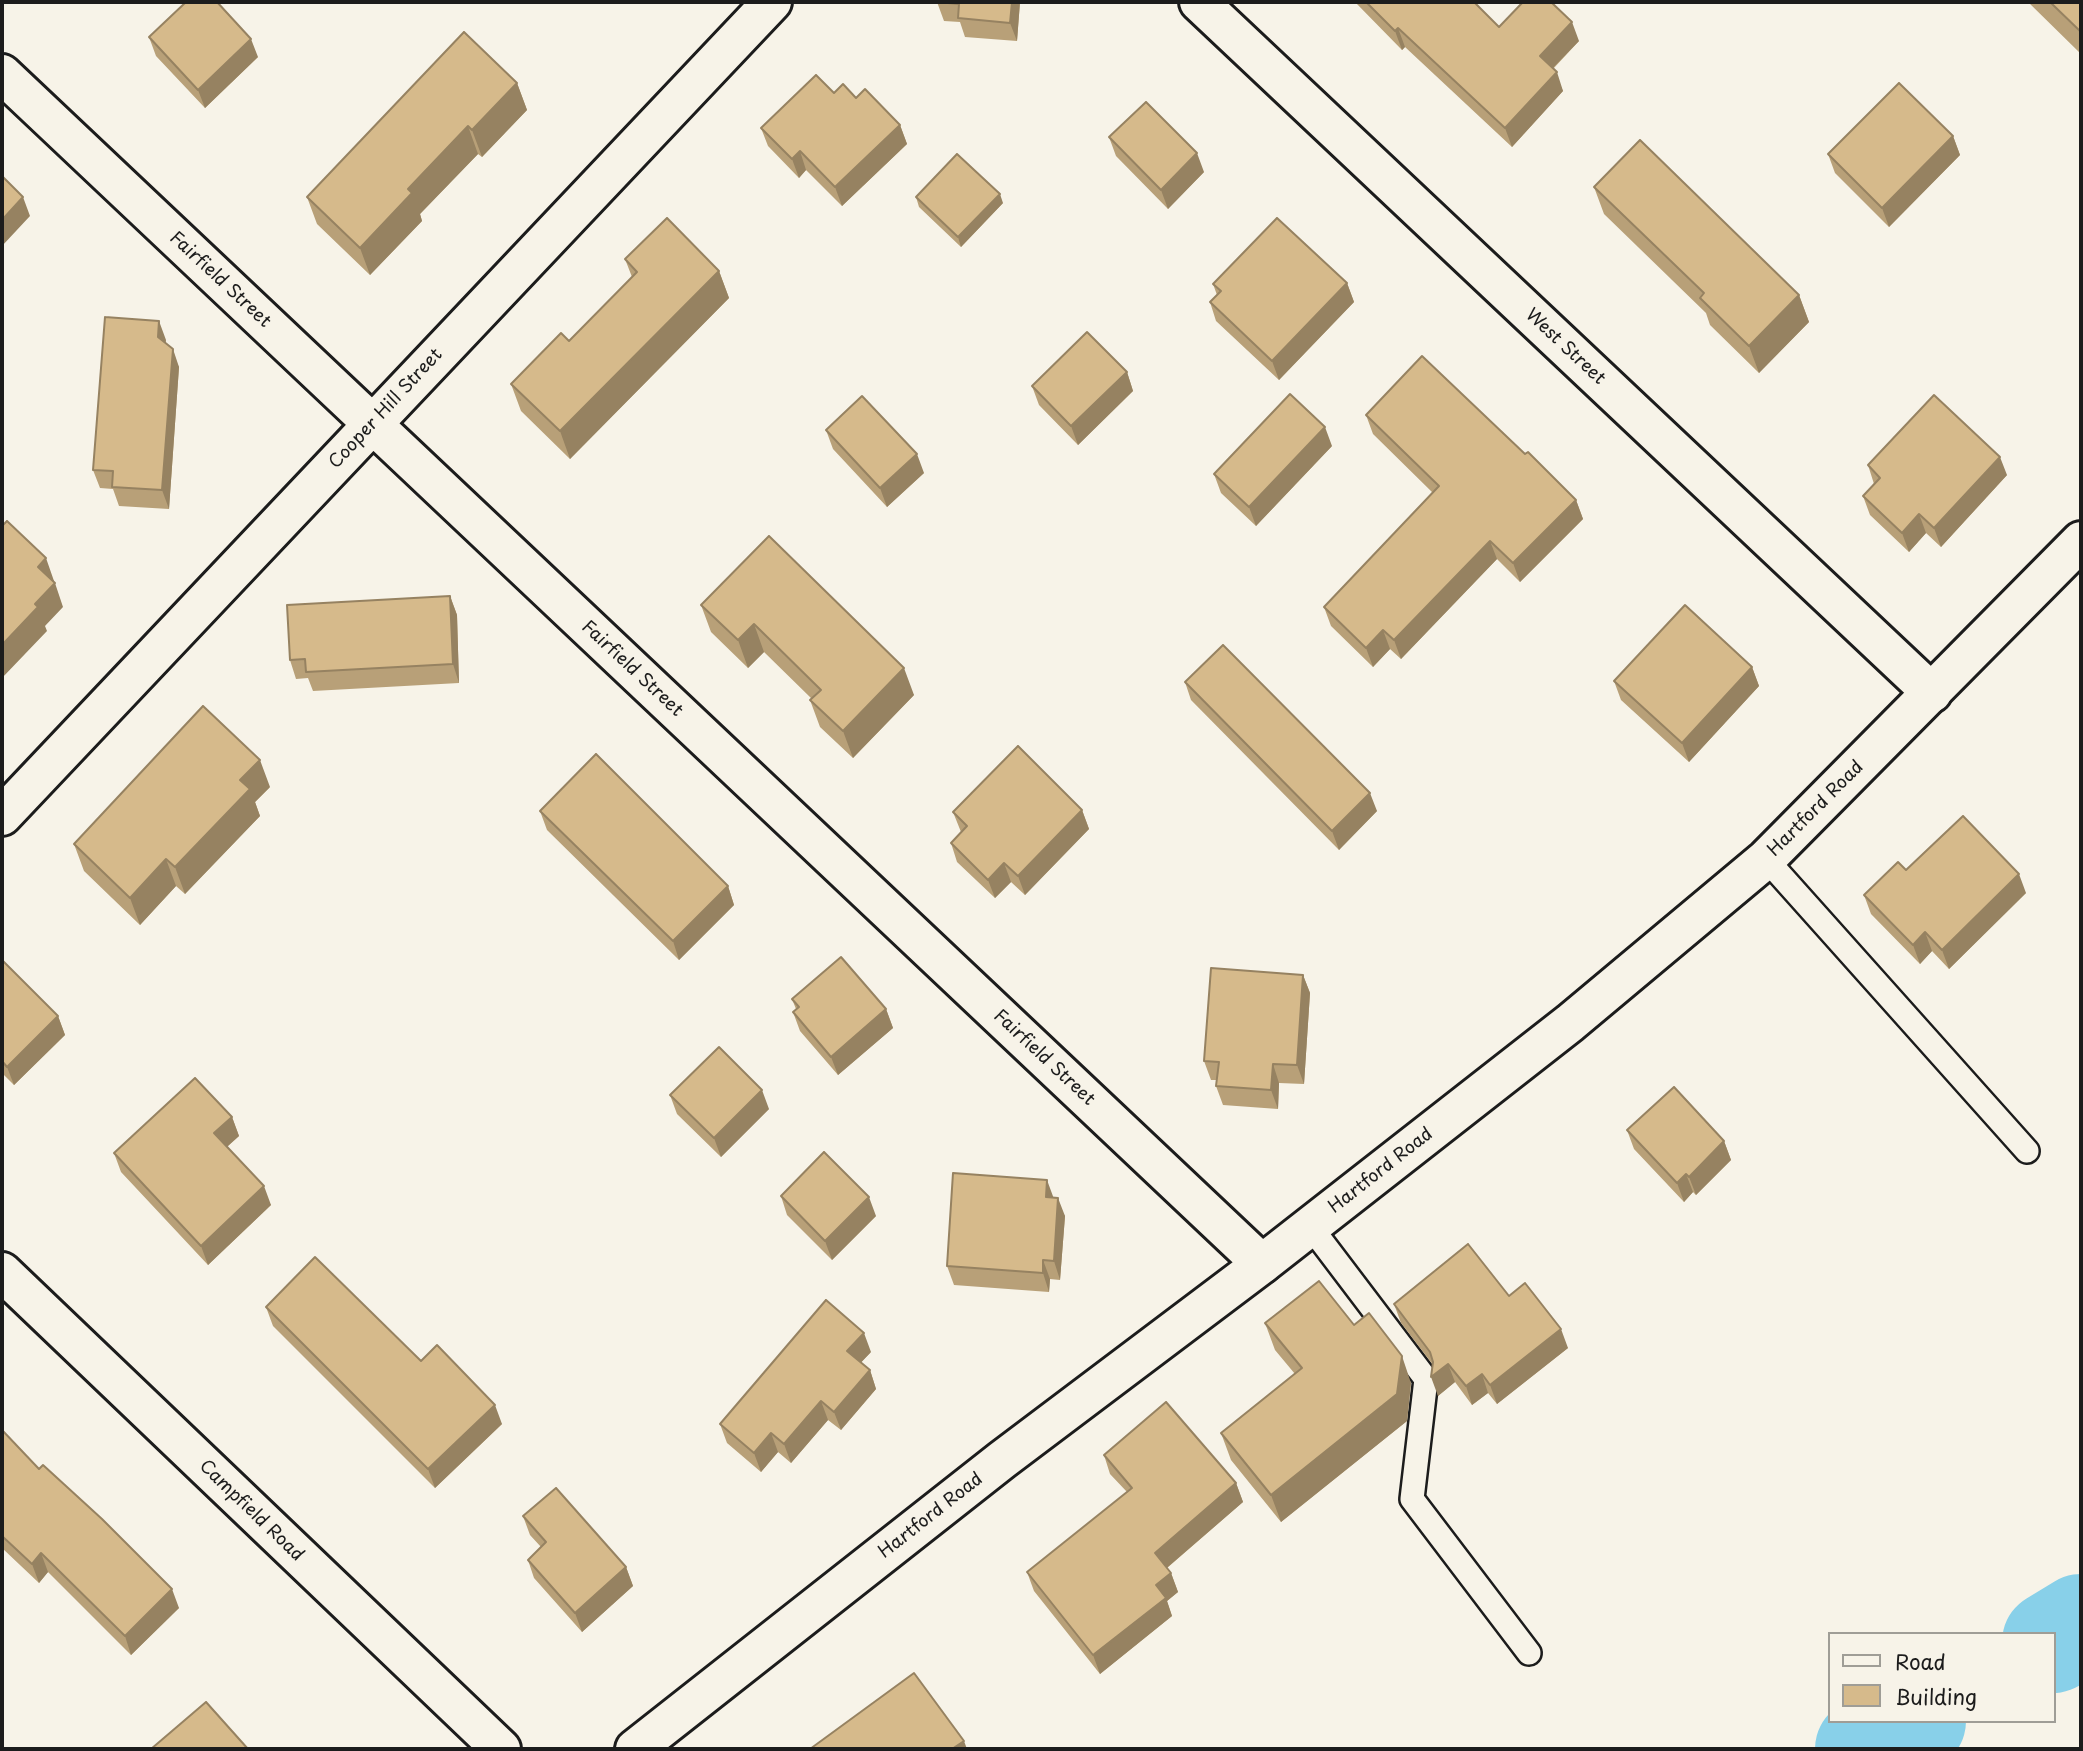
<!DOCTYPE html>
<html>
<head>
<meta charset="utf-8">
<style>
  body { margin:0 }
  #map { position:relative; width:2083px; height:1751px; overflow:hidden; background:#f7f3e8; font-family:"Playpen Sans",sans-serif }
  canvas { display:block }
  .frame { position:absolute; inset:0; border:4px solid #1c1c1c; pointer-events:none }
  .legend { position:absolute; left:1828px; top:1632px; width:228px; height:91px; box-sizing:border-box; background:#f7f3e8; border:2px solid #9f9d96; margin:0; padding:9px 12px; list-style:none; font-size:21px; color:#1c1c1c }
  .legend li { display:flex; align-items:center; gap:14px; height:35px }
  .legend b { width:35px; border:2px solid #9f9d96 }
</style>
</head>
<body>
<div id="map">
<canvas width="2083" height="1751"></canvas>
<div class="frame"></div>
<ul class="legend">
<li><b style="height:9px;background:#f7f3e8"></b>Road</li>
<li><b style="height:19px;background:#d6ba8b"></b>Building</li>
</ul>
</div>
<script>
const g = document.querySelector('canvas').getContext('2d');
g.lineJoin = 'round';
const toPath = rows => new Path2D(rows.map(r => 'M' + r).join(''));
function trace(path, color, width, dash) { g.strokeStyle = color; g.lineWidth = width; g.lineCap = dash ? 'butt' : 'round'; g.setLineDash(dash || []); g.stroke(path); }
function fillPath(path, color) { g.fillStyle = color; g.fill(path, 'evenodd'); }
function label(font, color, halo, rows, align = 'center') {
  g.font = font + ' "Playpen Sans",sans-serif'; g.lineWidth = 5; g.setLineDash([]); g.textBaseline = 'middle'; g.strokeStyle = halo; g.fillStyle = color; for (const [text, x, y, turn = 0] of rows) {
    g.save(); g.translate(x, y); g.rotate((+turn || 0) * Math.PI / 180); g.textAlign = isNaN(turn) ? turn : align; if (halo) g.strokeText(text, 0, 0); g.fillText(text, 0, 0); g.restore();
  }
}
const river = toPath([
  [2053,1642,2081,1625],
  [1866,1749,1915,1721]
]);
const lane = toPath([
  [1766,859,2027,1151],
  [1310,1226,1426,1379,1412,1499,1529,1653]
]);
const street = toPath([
  [1199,2,1932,693],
  [2,74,1262,1264],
  [2,816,772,2],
  [2,1272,501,1749]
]);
const secondary = toPath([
  [635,1749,1002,1460,1262,1264,1570,1023,1766,859,2081,541]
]);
const wall = toPath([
  [937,2,1020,2,1017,41,965,37,960,22,944,21],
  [1355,2,1474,2,1499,27,1579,41,1553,69,1563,91,1512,147,1405,47,1402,50],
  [2028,2,2081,2,2081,54],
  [149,37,258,57,205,108,156,56],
  [517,83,527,110,482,157,478,154,420,214,422,221,370,275,317,224,307,197],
  [834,93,856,98,900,125,907,144,842,206,806,170,799,178,768,146,761,128],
  [1953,136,1960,155,1889,227,1835,173,1828,154],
  [1109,137,1204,172,1168,209,1116,156],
  [1594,187,1799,295,1809,322,1759,373,1710,325,1706,313,1604,214],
  [916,197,1003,203,961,247,919,207],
  [625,259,719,271,729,298,570,459,521,411,511,384,569,341,632,277],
  [1347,283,1354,302,1279,380,1216,321,1210,302,1217,295,1213,284],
  [166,340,165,343,179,367,169,509,119,506,113,489,100,488,93,470],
  [1127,372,1133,391,1078,445,1039,405,1032,386],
  [1366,415,1525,454,1576,500,1583,519,1520,582,1497,559,1401,659,1390,649,1373,667,1331,626,1324,607,1433,493,1373,434],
  [826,430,924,473,887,507,833,449],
  [1332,446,1256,526,1221,493,1214,474],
  [1868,465,2007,475,1941,547,1926,533,1909,552,1870,515,1863,496,1874,484],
  [769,536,914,695,853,758,820,727,810,700,812,699,764,652,748,668,711,632,701,605],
  [450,596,457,615,459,683,313,691,308,678,296,679,290,660],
  [1752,667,1759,686,1689,762,1621,700,1614,681],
  [1185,682,1377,811,1339,850,1191,700],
  [270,787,255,802,260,816,185,894,176,886,140,925,84,871,74,844],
  [1082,810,1089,829,1025,895,1011,882,995,898,957,862,951,843,961,832,953,812],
  [540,811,728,886,734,905,679,960,547,830],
  [1906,870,2026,893,1949,969,1932,951,1920,964,1871,914,1864,895],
  [2,960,58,1016,65,1035,14,1085,2,1073],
  [1303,975,1310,993,1304,1084,1279,1083,1278,1109,1223,1105,1216,1086,1217,1080,1211,1080,1204,1061],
  [792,999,886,1009,893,1028,838,1075,800,1031,793,1012,796,1009],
  [670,1095,769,1109,721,1157,677,1114],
  [232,1117,239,1136,227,1147,271,1205,208,1265,121,1172,114,1153],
  [1627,1130,1724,1141,1731,1160,1696,1195,1693,1192,1684,1202,1634,1149],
  [781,1196,876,1216,832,1260,787,1215],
  [1053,1197,1065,1216,1060,1280,1050,1279,1049,1292,954,1285,947,1266],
  [1509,1296,1568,1348,1497,1404,1488,1393,1472,1405,1455,1382,1438,1396,1433,1365,1401,1323,1394,1304],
  [266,1307,421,1361,502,1424,435,1488,273,1326],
  [1265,1323,1354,1325,1411,1383,1407,1421,1281,1522,1231,1460,1221,1433,1295,1374,1275,1350],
  [871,1352,861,1362,870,1370,876,1389,841,1430,828,1420,791,1463,778,1452,761,1472,727,1443,720,1424],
  [2,1430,39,1469,179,1608,131,1655,48,1572,39,1583,2,1548],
  [1104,1455,1236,1483,1243,1502,1167,1568,1171,1573,1178,1592,1167,1601,1172,1616,1100,1674,1034,1591,1027,1572,1127,1492,1110,1474],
  [523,1516,626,1567,633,1586,582,1632,534,1578,528,1560,541,1547,530,1535]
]);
const shadedWall = toPath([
  [1012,2,1020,2,1017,41,1010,23],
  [1572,22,1579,41,1546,75,1540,56],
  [1398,28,1405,47,1402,50,1395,31],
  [251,39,258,57,205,108,198,90],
  [1557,72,1563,91,1512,147,1505,128],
  [517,83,527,110,482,157,472,130],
  [900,125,907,144,842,206,835,187],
  [468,126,478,154,420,214,422,221,370,275,360,248,408,189],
  [1953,136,1960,155,1889,227,1882,208],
  [800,151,806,170,799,178,792,159],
  [1197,153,1204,172,1168,209,1161,190],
  [1000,194,1003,203,961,247,958,237],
  [23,197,30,216,2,246,2,220],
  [719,271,729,298,570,459,560,431],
  [1347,283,1354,302,1279,380,1272,361],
  [1799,295,1809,322,1759,373,1749,346],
  [159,321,166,340,164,356,158,337],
  [173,349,179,367,169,509,162,490],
  [1127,372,1133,391,1078,445,1071,426],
  [1325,427,1332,446,1256,526,1249,507],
  [917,454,924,473,887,507,880,488],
  [2000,457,2007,475,1941,547,1934,528],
  [1576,500,1583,519,1520,582,1513,563],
  [1919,514,1926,533,1909,552,1902,533],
  [1490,541,1497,559,1401,659,1394,640],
  [46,558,54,581,46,591,38,567],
  [55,583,63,607,45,626,47,631,2,678,2,645,35,604],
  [450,596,457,615,459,683,453,664],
  [754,624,764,652,748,668,738,640],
  [1383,630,1390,649,1373,667,1366,648],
  [1752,667,1759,686,1689,762,1682,743],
  [904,668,914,695,853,758,843,731],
  [260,760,270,787,255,802,260,816,185,894,175,867,240,780],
  [1370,793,1377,811,1339,850,1332,831],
  [1082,810,1089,829,1025,895,1018,876],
  [166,859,176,886,140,925,130,898],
  [1004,863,1011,882,995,898,988,880],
  [2019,874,2026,893,1949,969,1942,950],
  [728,886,734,905,679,960,673,941],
  [1925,932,1932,951,1920,964,1913,945],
  [1303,975,1310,993,1304,1084,1297,1065],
  [886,1009,893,1028,838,1075,831,1057],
  [58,1016,65,1035,14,1085,7,1067],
  [1273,1064,1279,1083,1278,1109,1271,1090],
  [762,1090,769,1109,721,1157,714,1138],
  [232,1117,239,1136,221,1152,214,1133],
  [1724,1141,1731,1160,1696,1195,1689,1177],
  [1686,1174,1693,1192,1684,1202,1677,1183],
  [1047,1180,1054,1199,1046,1197],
  [264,1186,271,1205,208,1265,201,1246],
  [869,1197,876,1216,832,1260,825,1241],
  [1058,1198,1065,1216,1060,1280,1054,1261],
  [1043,1260,1050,1279,1049,1292,1043,1273],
  [1561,1329,1568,1348,1497,1404,1490,1385],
  [864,1333,871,1352,854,1370,847,1351],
  [1402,1356,1411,1383,1407,1421,1281,1522,1271,1495],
  [1448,1364,1455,1382,1438,1396,1431,1377],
  [870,1370,876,1389,841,1430,834,1412],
  [1482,1374,1488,1393,1472,1405,1466,1386],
  [821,1401,828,1420,791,1463,784,1444],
  [495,1405,502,1424,435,1488,428,1469],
  [771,1433,778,1452,761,1472,754,1453],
  [1236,1483,1243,1502,1162,1572,1155,1553],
  [41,1553,48,1572,39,1583,32,1564],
  [626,1567,633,1586,582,1632,575,1613],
  [1171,1573,1178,1592,1167,1601,1172,1616,1100,1674,1093,1655,1156,1585],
  [172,1589,179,1608,131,1655,125,1636],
  [964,1741,967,1749,952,1749]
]);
const building = toPath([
  [186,2,217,2,251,39,198,90,149,37,186,2],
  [937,2,1012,2,1010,23,958,18,959,4,937,2],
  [1366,2,1474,2,1499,27,1523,2,1551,2,1572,22,1540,56,1557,72,1505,128,1398,28,1395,31,1366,2],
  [2050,2,2081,2,2081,32,2050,2],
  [464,32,517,83,472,130,468,126,408,189,412,193,360,248,307,197,464,32],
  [816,75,834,93,843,84,856,98,865,89,900,125,835,187,800,151,792,159,761,128,816,75],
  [1899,83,1953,136,1882,208,1828,154,1899,83],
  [1146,102,1197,153,1161,190,1109,137,1146,102],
  [1640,140,1799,295,1749,346,1700,298,1704,293,1594,187,1640,140],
  [957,154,1000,194,958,237,916,197,957,154],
  [2,176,23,197,2,220,2,176],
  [667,218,719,271,560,431,511,384,561,333,569,341,637,272,625,259,667,218],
  [1277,218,1347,283,1272,361,1210,302,1221,291,1213,284,1277,218],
  [105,317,159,321,158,337,173,349,162,490,112,487,113,471,93,470,105,317],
  [1087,332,1127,372,1071,426,1032,386,1087,332],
  [1422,356,1525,454,1528,452,1576,500,1513,563,1490,541,1394,640,1383,630,1366,648,1324,607,1439,486,1366,415,1422,356],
  [1290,394,1325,427,1249,507,1214,474,1290,394],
  [1934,395,2000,457,1934,528,1919,514,1902,533,1863,496,1880,478,1868,465,1934,395],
  [862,396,917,454,880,488,826,430,862,396],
  [7,521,46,558,38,567,55,583,35,604,38,607,2,645,2,526,7,521],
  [769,536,904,668,843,731,810,700,821,690,754,624,738,640,701,605,769,536],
  [450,596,453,664,306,672,305,659,290,660,287,605,450,596],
  [1685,605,1752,667,1682,743,1614,681,1685,605],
  [1223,645,1370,793,1332,831,1185,682,1223,645],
  [203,706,260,760,240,780,250,789,175,867,166,859,130,898,74,844,203,706],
  [1018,746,1082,810,1018,876,1004,863,988,880,951,843,967,826,953,812,1018,746],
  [596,754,728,886,673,941,540,811,596,754],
  [1963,816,2019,874,1942,950,1925,932,1913,945,1864,895,1898,862,1906,870,1963,816],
  [841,957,886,1009,831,1057,793,1012,799,1007,792,999,841,957],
  [2,960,58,1016,7,1067,2,1061,2,960],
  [1211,968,1303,975,1297,1065,1273,1064,1271,1090,1216,1086,1219,1062,1204,1061,1211,968],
  [719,1047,762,1090,714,1138,670,1095,719,1047],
  [195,1078,232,1117,214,1133,264,1186,201,1246,114,1153,195,1078],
  [1674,1087,1724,1141,1689,1177,1686,1174,1677,1183,1627,1130,1674,1087],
  [824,1152,869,1197,825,1241,781,1196,824,1152],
  [953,1173,1047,1180,1046,1197,1058,1198,1054,1261,1043,1260,1043,1273,947,1266,953,1173],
  [1468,1244,1509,1296,1525,1283,1561,1329,1490,1385,1482,1374,1466,1386,1448,1364,1431,1377,1433,1362,1430,1352,1394,1304,1468,1244],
  [315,1257,421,1361,437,1345,495,1405,428,1469,266,1307,315,1257],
  [1319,1281,1354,1325,1369,1313,1402,1356,1397,1394,1271,1495,1221,1433,1302,1368,1265,1323,1319,1281],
  [826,1300,864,1333,847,1351,870,1370,834,1412,821,1401,784,1444,771,1433,754,1453,720,1424,826,1300],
  [1166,1402,1236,1483,1155,1553,1171,1573,1156,1585,1166,1598,1093,1655,1027,1572,1132,1488,1104,1455,1166,1402],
  [2,1430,39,1469,43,1465,102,1519,172,1589,125,1636,41,1553,32,1564,2,1536,2,1430],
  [556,1488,626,1567,575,1613,528,1560,546,1542,523,1516,556,1488],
  [914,1673,964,1741,952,1749,810,1749,914,1673],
  [206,1702,248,1749,151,1749,206,1702]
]);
const streetNames = [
  ["Fairfield Street",220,280,43],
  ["West Street",1565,347,43],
  ["Cooper Hill Street",386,409,-47],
  ["Fairfield Street",632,669,43],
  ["Hartford Road",1816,809,-45],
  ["Fairfield Street",1044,1058,43],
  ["Hartford Road",1381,1171,-38],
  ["Campfield Road",251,1511,44],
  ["Hartford Road",931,1516,-38]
];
trace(river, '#88d0e9', 102);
trace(lane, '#1c1c1c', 28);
trace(street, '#1c1c1c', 44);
trace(secondary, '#1c1c1c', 44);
trace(lane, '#f7f3e8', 23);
trace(street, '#f7f3e8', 38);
trace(secondary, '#f7f3e8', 38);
fillPath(wall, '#b8a078');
fillPath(shadedWall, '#968261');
fillPath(building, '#d6ba8b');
trace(building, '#968261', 2);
label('18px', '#1c1c1c', '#f7f3e8', streetNames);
</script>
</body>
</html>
